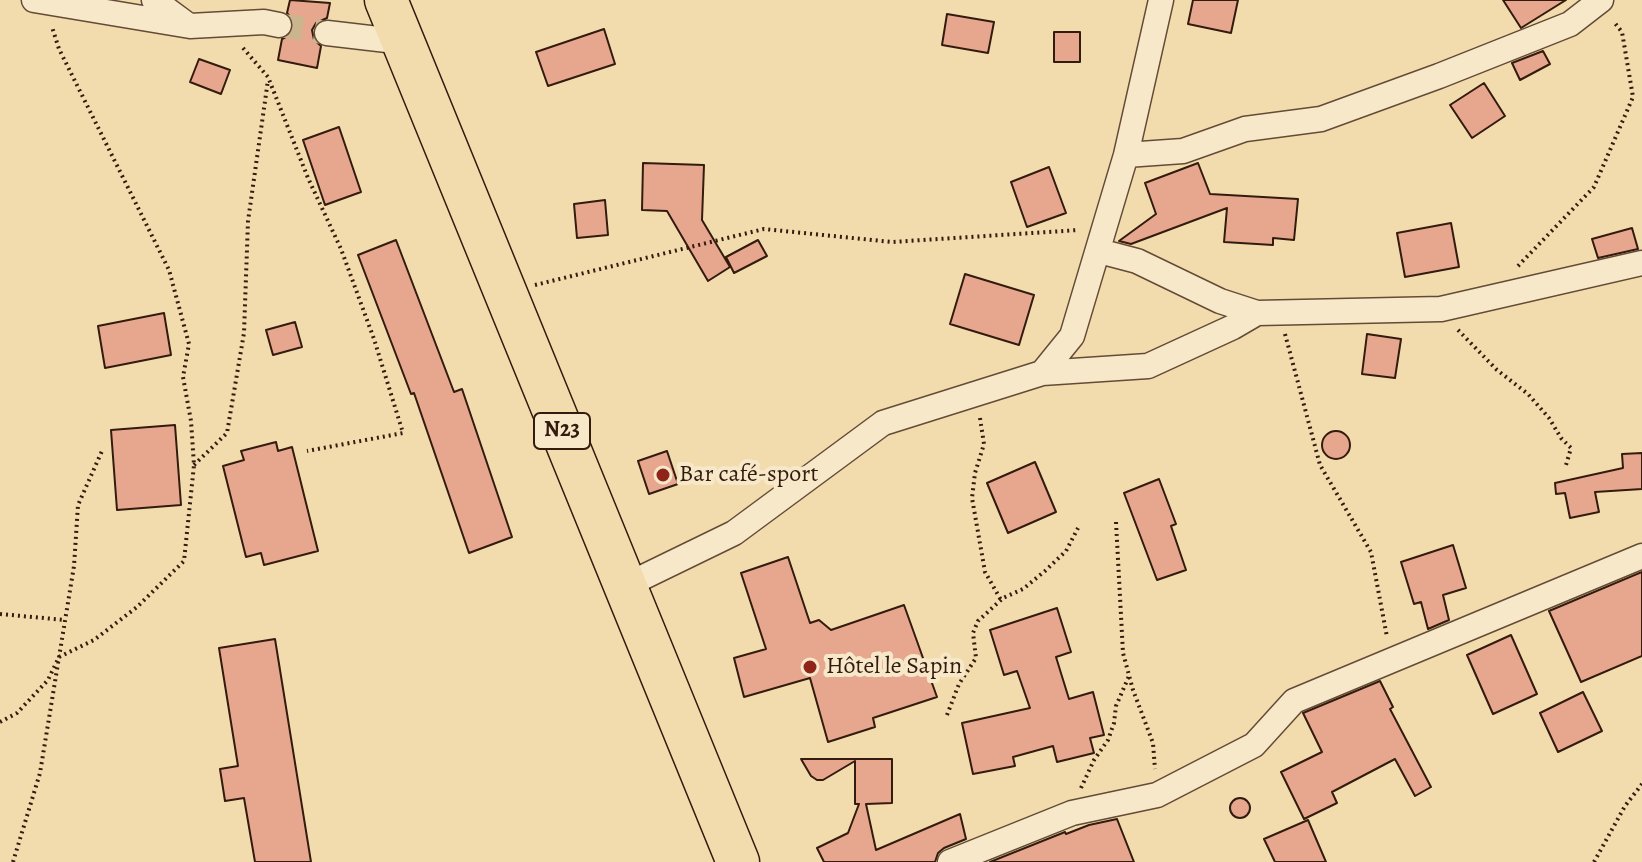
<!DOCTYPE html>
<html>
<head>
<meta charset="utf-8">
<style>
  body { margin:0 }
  canvas { display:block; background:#f2dcae }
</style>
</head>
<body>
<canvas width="1642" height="862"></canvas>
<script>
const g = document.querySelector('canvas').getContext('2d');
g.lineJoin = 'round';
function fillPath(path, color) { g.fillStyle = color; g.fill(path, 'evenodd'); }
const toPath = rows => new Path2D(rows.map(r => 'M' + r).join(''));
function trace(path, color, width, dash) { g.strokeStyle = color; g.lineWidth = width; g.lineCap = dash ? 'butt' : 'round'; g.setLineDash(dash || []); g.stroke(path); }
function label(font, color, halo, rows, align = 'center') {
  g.font = font + ' Alegreya,serif'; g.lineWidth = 8; g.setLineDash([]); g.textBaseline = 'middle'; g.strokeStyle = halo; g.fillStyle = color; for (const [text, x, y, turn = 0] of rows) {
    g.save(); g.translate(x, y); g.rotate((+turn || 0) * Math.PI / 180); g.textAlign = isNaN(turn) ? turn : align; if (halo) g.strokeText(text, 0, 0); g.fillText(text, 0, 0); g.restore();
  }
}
const building = toPath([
  [290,0,330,3,327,18,316,23,312,30,314,40,321,46,317,68,278,60,282,39,290,35,294,27,293,20,287,13,290,0],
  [1193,0,1238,0,1231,33,1188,24,1193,0],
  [1503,0,1566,0,1521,28,1503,0],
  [947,14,994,22,988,53,942,45,947,14],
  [604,29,615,64,548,86,536,52,604,29],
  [1054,32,1080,32,1080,62,1054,62,1054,32],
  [1543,51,1550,64,1520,80,1512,63,1543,51],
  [199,59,230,70,221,94,190,82,199,59],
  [1484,83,1505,116,1472,138,1450,105,1484,83],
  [339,127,361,192,325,205,303,140,339,127],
  [643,163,704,165,702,220,730,267,708,281,667,211,642,210,643,163],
  [1198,163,1210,194,1298,199,1294,240,1273,238,1273,245,1224,242,1227,208,1131,244,1119,241,1156,214,1145,183,1198,163],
  [1049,167,1066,213,1027,227,1011,182,1049,167],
  [605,200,608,235,577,238,574,204,605,200],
  [1451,223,1459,267,1405,277,1397,233,1451,223],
  [1632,228,1638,249,1598,258,1592,239,1632,228],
  [396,240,454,392,462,389,512,537,469,553,414,393,411,394,358,255,396,240],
  [758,240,767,256,734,273,726,257,758,240],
  [965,274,1034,295,1019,345,950,324,965,274],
  [164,313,171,355,105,368,98,326,164,313],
  [295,322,302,347,273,355,266,330,295,322],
  [1367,334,1401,339,1395,378,1362,374,1367,334],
  [175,425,181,505,117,510,111,430,175,425],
  '1322 445a14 14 0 1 1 28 0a14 14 0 1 1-28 0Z',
  [276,442,278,451,292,447,318,551,264,565,261,553,246,557,223,466,244,460,241,451,276,442],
  [667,451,678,484,649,494,638,461,667,451],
  [1642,453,1642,489,1595,492,1599,512,1570,518,1565,493,1556,494,1555,483,1623,468,1622,454,1642,453],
  [1035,462,1056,512,1008,533,987,483,1035,462],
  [1159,479,1176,524,1171,526,1186,570,1157,580,1124,493,1159,479],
  [1453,545,1466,588,1443,595,1449,620,1428,629,1421,602,1414,604,1401,562,1453,545],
  [788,557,810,623,819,620,831,630,904,605,937,697,873,718,875,727,828,742,810,678,744,697,734,658,766,649,741,573,788,557],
  [1642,572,1642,656,1581,682,1549,611,1642,572],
  [1057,608,1071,652,1056,657,1069,699,1093,692,1104,735,1090,738,1094,753,1057,762,1053,746,1013,757,1015,766,973,774,962,723,1030,708,1017,671,1004,675,990,630,1057,608],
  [1511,635,1537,694,1493,714,1467,655,1511,635],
  [275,639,311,862,255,862,244,798,225,801,220,769,238,766,219,648,275,639],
  [1380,681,1393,707,1390,709,1431,787,1415,796,1395,759,1332,792,1337,803,1304,819,1281,772,1322,752,1303,713,1380,681],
  [1583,692,1602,731,1558,752,1540,713,1583,692],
  [801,759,892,759,892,803,866,804,876,850,960,814,966,839,944,848,938,853,935,862,824,862,817,848,848,833,859,804,855,804,855,761,823,780,817,780,811,776,801,759],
  '1230 808a10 10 0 1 1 20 0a10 10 0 1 1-20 0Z',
  [1117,819,1134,862,990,862,1065,832,1066,834,1089,825,1117,819],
  [1308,820,1326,862,1275,862,1264,839,1308,820]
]);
const streetTunnel = toPath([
  [279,25,327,33]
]);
const path = toPath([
  [243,48,268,77,308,178,341,249,374,339,403,433,307,451],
  [1518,266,1594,187,1633,97,1622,32,1614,22],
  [535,285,764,229,892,242,1079,230],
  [1458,330,1497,370,1528,394,1549,418,1561,438,1571,448,1566,465],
  [1285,334,1320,465,1371,552,1387,637],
  [980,418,984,444,975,473,972,498,985,572,1001,600],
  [194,465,227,433,244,333,248,221,268,80],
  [1116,522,1123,653,1133,690,1153,743,1155,769],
  [0,614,65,620],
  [947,715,959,684,976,658,973,633,978,621,1003,598,1023,589,1045,571,1066,551,1078,528],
  [0,722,17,713,48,680,59,657,94,640,137,607,184,561,194,465,191,421,183,377,189,344,169,270,59,49,52,27],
  [1081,788,1094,760,1108,740,1114,723,1116,706,1129,676],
  [13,862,40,773,74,566,78,505,102,451],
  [1594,862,1625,806,1642,784]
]);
const street = toPath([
  [34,0,190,26,264,22,279,25],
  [154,0,185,23],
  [327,33,404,42],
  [1126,155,1183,151,1245,129,1321,119,1439,76,1570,24,1601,0],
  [1099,251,1137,261,1220,301,1257,313,1441,309,1642,263],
  [1042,373,1148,366,1233,327,1257,313],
  [625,586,734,533,883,423,1042,373,1072,336,1126,155,1161,0],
  [950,862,1072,813,1157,795,1254,745,1294,701,1642,556]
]);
const highway = toPath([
  [386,0,738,862]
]);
const markers = [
  [663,475,8,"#8f2418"],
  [810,667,8,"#8f2418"]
];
const shields = [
  [562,431,56]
];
const shieldNames = [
  ["N23",562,431]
];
const poiNames = [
  ["Bar café-sport",679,475],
  ["Hôtel le Sapin",826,667]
];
fillPath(building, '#e7a78f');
trace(building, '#331b0e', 2);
trace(streetTunnel, '#ccb58e', 24, [24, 12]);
trace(street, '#634b36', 27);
trace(highway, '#331b0e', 45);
trace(path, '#331b0e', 4, [2, 4]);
trace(street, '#f7e8ca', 24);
trace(highway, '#f2dcae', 42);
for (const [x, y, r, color] of markers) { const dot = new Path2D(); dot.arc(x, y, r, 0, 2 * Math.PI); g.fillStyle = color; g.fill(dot); trace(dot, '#f7e8ca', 3); }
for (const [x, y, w] of shields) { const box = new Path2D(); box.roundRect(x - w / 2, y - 18, w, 36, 6); g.fillStyle = '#f7e8ca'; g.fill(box); trace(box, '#331b0e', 2); }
label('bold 22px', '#331b0e', null, shieldNames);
label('24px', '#331b0e', '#f7e8ca', poiNames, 'left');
</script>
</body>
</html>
